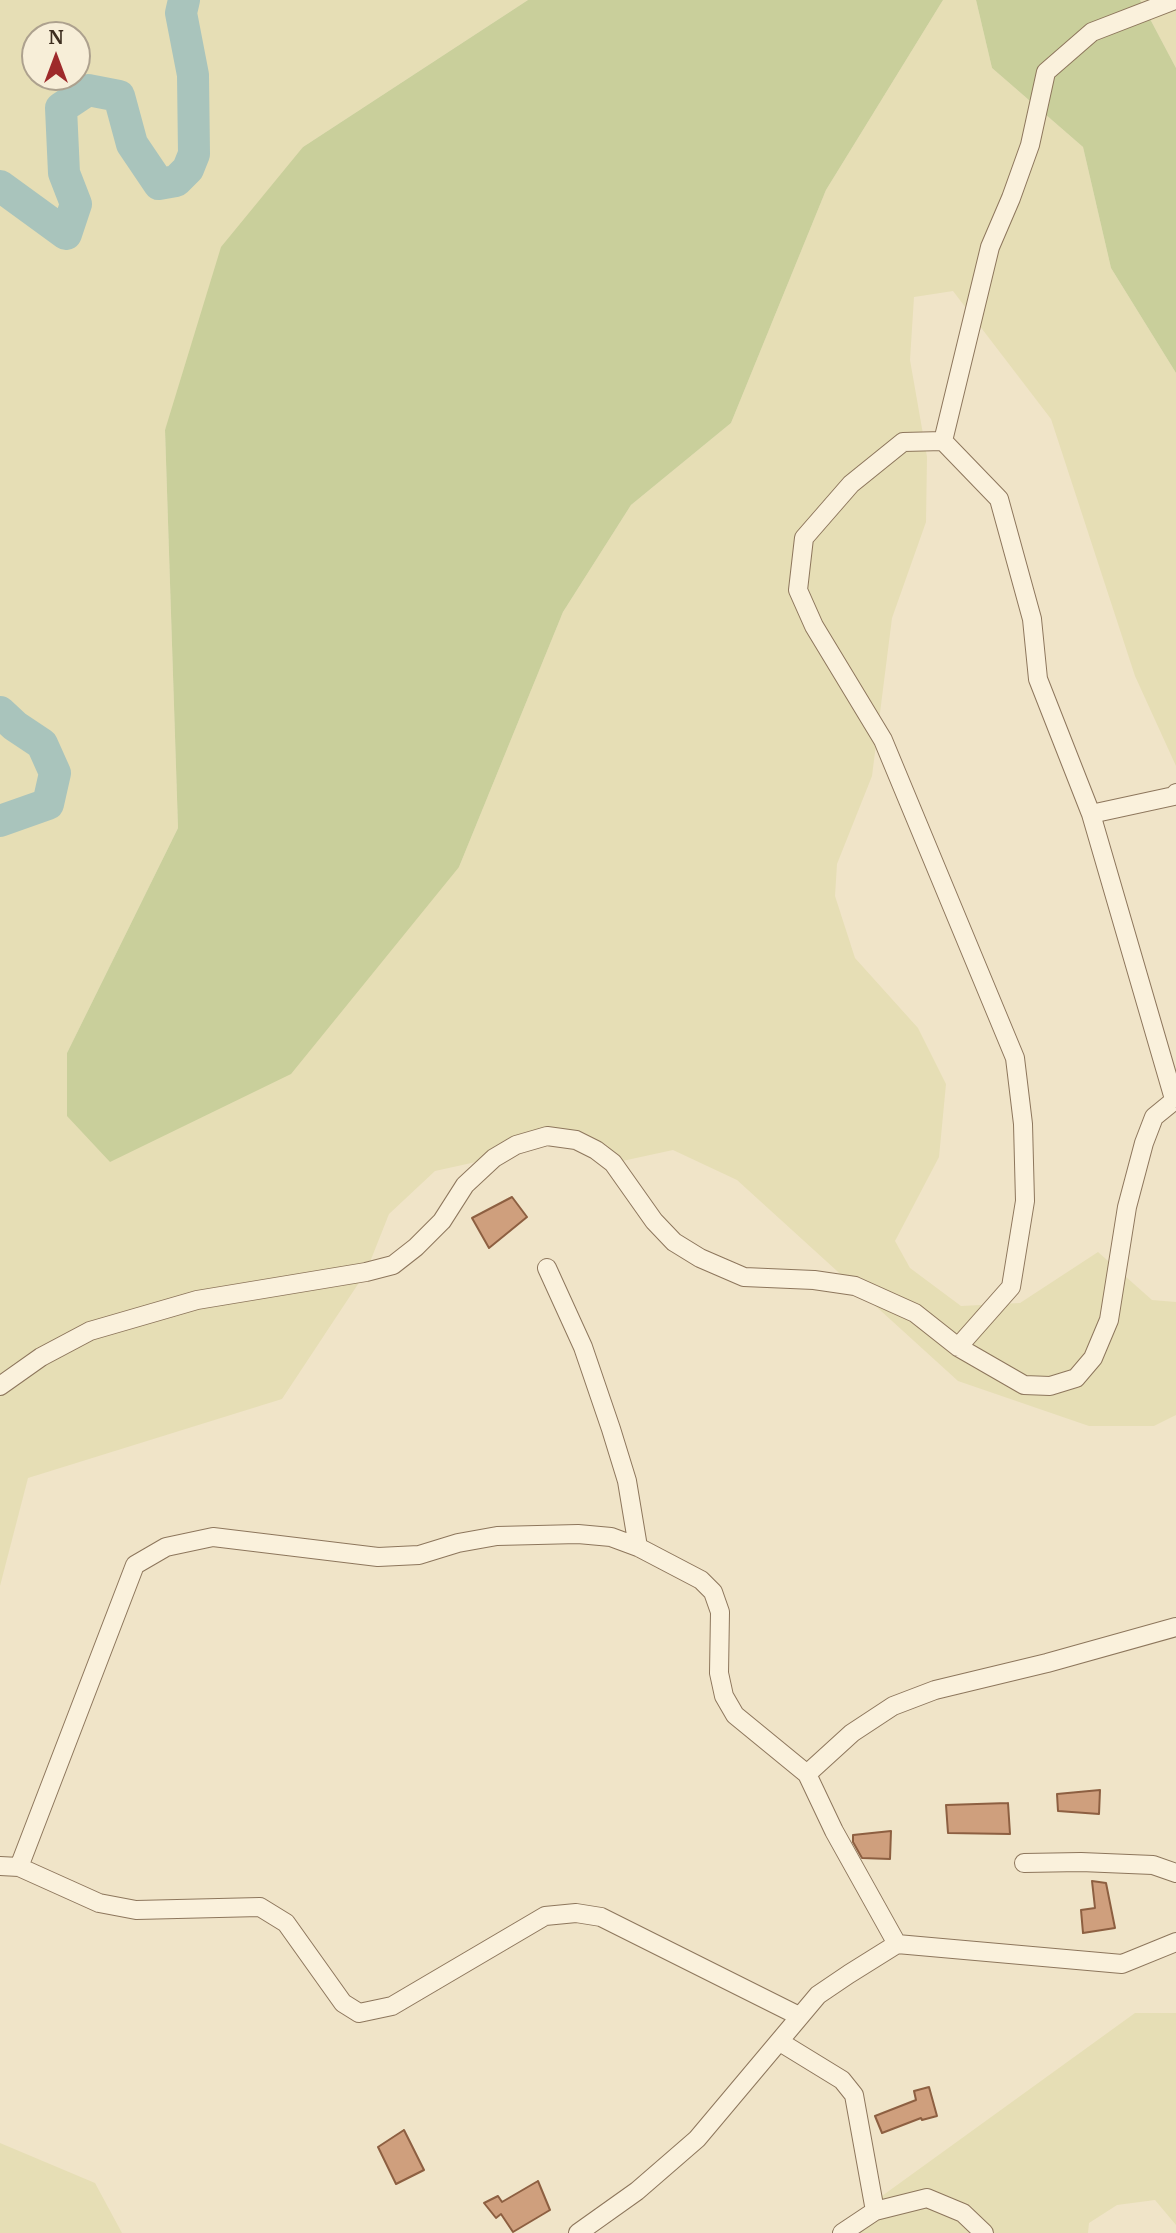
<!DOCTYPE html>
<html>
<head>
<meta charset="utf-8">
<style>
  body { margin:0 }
  #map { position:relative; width:1176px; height:2233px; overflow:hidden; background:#f0e4c8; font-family:Merriweather,serif }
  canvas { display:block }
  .north { position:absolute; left:21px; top:21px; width:70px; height:70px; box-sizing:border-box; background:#f7eed8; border:2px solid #ada18e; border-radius:50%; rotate:0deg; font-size:19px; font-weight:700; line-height:28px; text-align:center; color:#3d2e20 }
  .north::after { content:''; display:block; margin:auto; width:24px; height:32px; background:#9e2a2b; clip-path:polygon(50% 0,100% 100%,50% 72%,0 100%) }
</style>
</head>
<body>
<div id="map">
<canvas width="1176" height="2233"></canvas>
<div class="north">N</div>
</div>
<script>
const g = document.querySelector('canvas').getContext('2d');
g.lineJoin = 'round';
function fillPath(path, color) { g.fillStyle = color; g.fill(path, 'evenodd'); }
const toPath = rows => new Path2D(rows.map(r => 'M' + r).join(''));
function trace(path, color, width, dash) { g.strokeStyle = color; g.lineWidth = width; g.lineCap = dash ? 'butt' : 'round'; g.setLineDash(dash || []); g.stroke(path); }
const farmland = toPath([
  [0,0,528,0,303,147,165,430,178,828,67,1053,459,867,563,612,631,505,731,423,826,190,943,0,976,0,992,68,1083,147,1111,268,1176,373,1176,766,1135,676,1051,419,953,291,914,297,910,360,927,457,926,522,892,618,872,776,837,864,835,896,855,958,918,1028,946,1084,939,1157,895,1241,910,1268,961,1306,1020,1303,1098,1252,1152,1300,1176,1302,1176,1415,1154,1426,1089,1426,958,1381,737,1180,673,1150,613,1163,547,1136,494,1158,435,1171,389,1214,366,1272,282,1399,28,1478,0,1586],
  [35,35,77,35,77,77,35,77],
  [1140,0,1176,0,1176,68],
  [1135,2013,1176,2013,1176,2225,1155,2200,1117,2205,1089,2223,1088,2233,834,2233,835,2226,875,2201],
  [0,2143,95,2183,122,2233,0,2233]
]);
const green = toPath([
  [528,0,943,0,826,190,731,423,631,505,563,612,459,867,291,1074,110,1162,67,1116,67,1053,178,828,165,430,221,247,303,147],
  [976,0,1140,0,1176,68,1176,373,1111,268,1083,147,992,68]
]);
const river = toPath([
  [0,186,66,234,76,204,64,173,61,108,88,90,119,96,132,144,159,184,176,181,188,169,194,154,193,75,181,13,184,0],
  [0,712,15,726,42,744,55,773,48,804,0,821]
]);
const building = toPath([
  [512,1197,527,1217,489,1248,472,1218,512,1197],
  [1100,1790,1099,1814,1058,1811,1057,1794,1100,1790],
  [1008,1803,1010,1834,948,1833,946,1805,1008,1803],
  [891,1831,890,1859,862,1858,853,1842,853,1835,891,1831],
  [1092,1881,1106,1883,1115,1928,1083,1933,1081,1910,1095,1908,1092,1881],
  [929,2087,937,2116,922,2120,921,2118,882,2133,875,2116,916,2100,914,2091,929,2087],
  [404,2130,424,2170,396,2184,378,2147,404,2130],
  [538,2181,550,2210,513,2232,501,2214,496,2218,484,2203,498,2196,502,2202,538,2181]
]);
const minor = toPath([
  [943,441,990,247,1011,198,1030,145,1046,72,1092,32,1175,0],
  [1091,814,1174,796,1176,793],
  [547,1268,583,1347,611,1429,627,1481,638,1547],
  [958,1347,1011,1287,1025,1201,1023,1124,1015,1058,883,740,814,626,798,590,804,538,851,484,903,442,943,441,999,499,1032,619,1038,679,1091,814,1174,1099],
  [0,1386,41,1357,90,1331,197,1300,366,1272,393,1265,416,1247,442,1221,465,1185,494,1158,516,1145,547,1136,576,1140,596,1150,613,1163,654,1221,674,1242,700,1258,744,1277,814,1280,855,1286,915,1313,958,1347,1024,1385,1050,1386,1076,1378,1093,1358,1109,1320,1127,1207,1144,1143,1154,1117,1176,1099],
  [807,1774,852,1733,893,1706,935,1690,1047,1663,1176,1627],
  [1024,1863,1081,1862,1153,1865,1176,1873],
  [0,1866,19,1867,99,1903,136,1910,260,1907,286,1923,343,2003,359,2013,392,2006,545,1916,576,1913,601,1917,799,2016],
  [19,1867,135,1565,166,1547,213,1537,378,1557,419,1555,458,1543,497,1536,578,1534,611,1537,638,1547,701,1580,713,1592,720,1612,719,1673,724,1696,735,1715,807,1774,834,1831,897,1944],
  [780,2042,842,2080,854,2095,875,2211],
  [578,2233,637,2191,697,2139,818,1995,849,1974,897,1944,1122,1964,1176,1942],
  [842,2233,875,2211,927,2198,963,2213,984,2233]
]);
fillPath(farmland, '#e6deb5');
fillPath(green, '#c9cf9b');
trace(river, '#a9c4bc', 32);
fillPath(building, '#cf9f7d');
trace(building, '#8d5f41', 2);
trace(minor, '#8d765c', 20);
trace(minor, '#faf1dc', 18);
</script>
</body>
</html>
